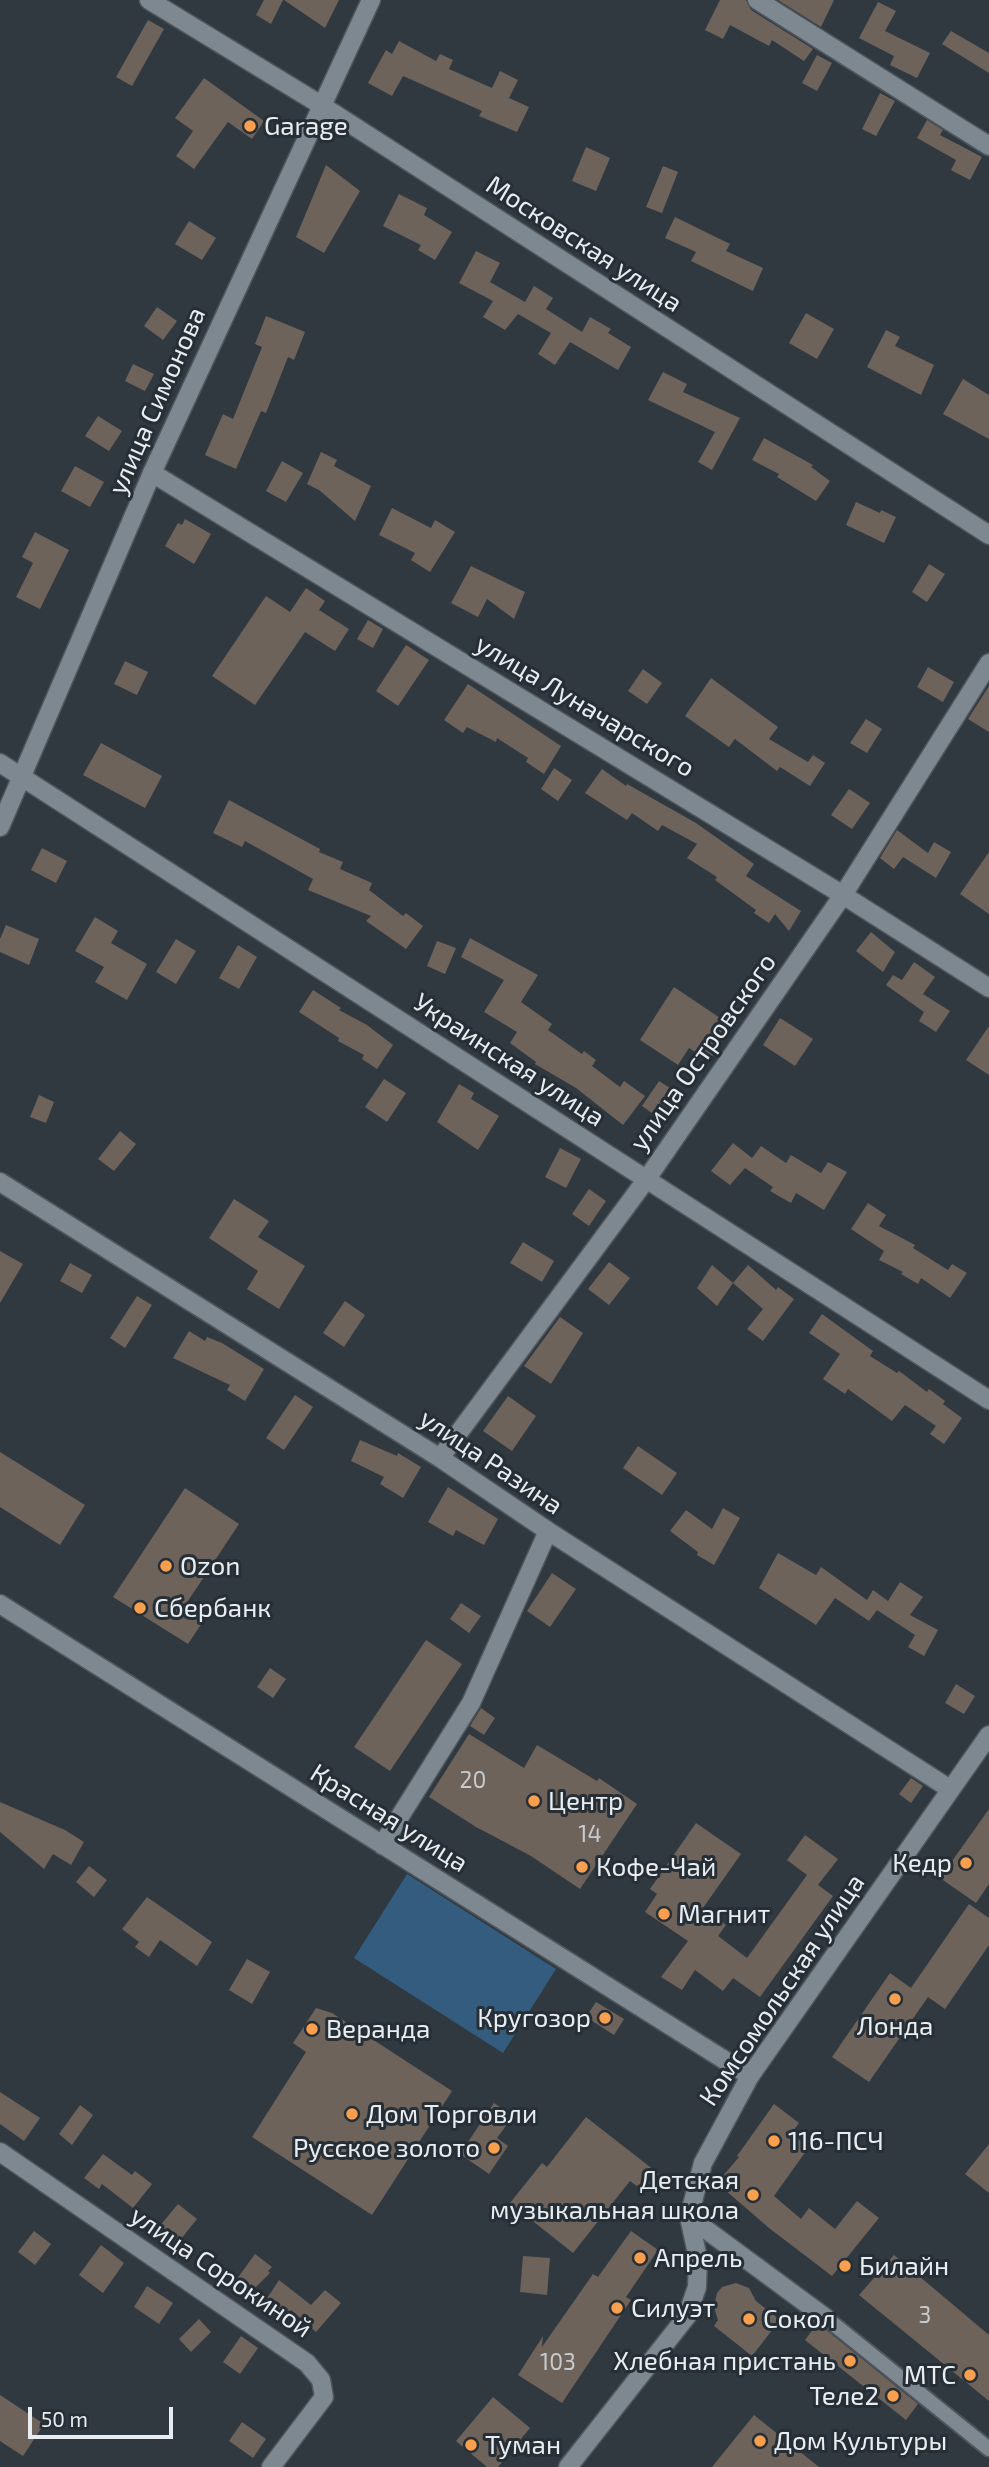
<!DOCTYPE html>
<html>
<head>
<meta charset="utf-8">
<style>
  body { margin:0 }
  #map { position:relative; width:989px; height:2467px; overflow:hidden; background:#303940; font-family:"Exo 2",sans-serif }
  canvas { display:block }
  .scale { position:absolute; left:28px; top:2407px; width:145px; height:32px; box-sizing:border-box; border:4px solid #e8edf2; border-top:0; padding-left:9px; font-size:21px; line-height:24px; white-space:nowrap; color:#e8edf2; -webkit-text-stroke:5px #262e36; paint-order:stroke }
</style>
</head>
<body>
<div id="map">
<canvas width="989" height="2467"></canvas>
<div class="scale">50 m</div>
</div>
<script>
const g = document.querySelector('canvas').getContext('2d');
g.lineJoin = 'round';
function fillPath(path, color) { g.fillStyle = color; g.fill(path, 'evenodd'); }
const toPath = rows => new Path2D(rows.map(r => 'M' + r).join(''));
function trace(path, color, width, dash) { g.strokeStyle = color; g.lineWidth = width; g.lineCap = dash ? 'butt' : 'round'; g.setLineDash(dash || []); g.stroke(path); }
function label(font, color, halo, rows, align = 'center') {
  g.font = font + ' "Exo 2",sans-serif'; g.lineWidth = 6; g.setLineDash([]); g.textBaseline = 'middle'; g.strokeStyle = halo; g.fillStyle = color; for (const [text, x, y, turn = 0] of rows) {
    g.save(); g.translate(x, y); g.rotate((+turn || 0) * Math.PI / 180); g.textAlign = isNaN(turn) ? turn : align; if (halo) g.strokeText(text, 0, 0); g.fillText(text, 0, 0); g.restore();
  }
}
const green = toPath([
  [407,1874,556,1969,503,2053,354,1958]
]);
const building = toPath([
  [264,0,283,0,271,24,256,15],
  [284,0,339,0,325,28],
  [720,0,746,0,751,10,813,49,804,61,772,40,769,46,730,25,723,39,705,30],
  [778,0,834,0,821,27],
  [878,2,896,11,885,31,930,53,917,78,890,65,894,56,859,38],
  [148,20,164,29,132,86,116,77],
  [951,31,989,53,989,73,942,44],
  [399,41,436,61,440,54,453,60,449,69,492,88,500,71,518,80,509,98,529,107,517,132,479,116,482,111,403,76,392,96,368,83,386,50,392,54],
  [817,55,832,63,817,91,802,83],
  [204,78,264,121,252,139,228,122,194,169,176,156,193,131,175,118],
  [880,93,895,101,876,136,862,129],
  [927,120,943,130,940,135,982,157,970,180,951,170,956,160,917,138],
  [586,147,610,158,596,191,572,181],
  [326,165,360,191,324,253,296,237],
  [663,166,678,172,662,213,646,207],
  [399,194,427,208,424,215,452,232,435,260,418,250,421,245,383,226],
  [675,217,730,244,726,251,763,268,753,291,691,261,696,252,665,238],
  [189,221,216,238,202,260,175,244],
  [476,251,500,263,490,282,525,302,534,286,553,298,546,309,582,332,590,317,611,329,608,333,631,347,618,370,570,342,555,365,538,354,551,333,518,314,505,330,483,317,493,301,459,283],
  [157,307,177,321,163,340,144,326],
  [806,313,834,329,817,359,789,343],
  [266,316,305,332,294,360,288,357,266,413,261,411,236,469,205,455,223,414,233,419,262,347,255,344],
  [886,330,900,337,895,346,934,365,921,395,867,367],
  [133,364,154,374,145,391,125,381],
  [663,372,687,384,683,392,740,418,712,470,698,462,715,432,648,400],
  [963,379,989,395,989,439,943,414],
  [98,416,122,431,109,451,85,436],
  [764,438,813,465,811,467,830,481,816,501,777,477,779,474,752,460],
  [321,452,337,460,334,466,371,486,355,521,319,490,307,484],
  [282,461,303,473,286,502,266,491],
  [75,466,104,482,90,507,61,491],
  [856,502,880,513,881,510,896,517,884,543,846,525],
  [392,508,431,528,435,520,455,532,430,572,411,560,415,553,379,535],
  [185,519,211,534,194,564,165,546,178,523,182,525],
  [35,532,69,550,40,609,16,597,33,563,22,557],
  [929,564,945,574,927,602,912,592],
  [471,566,525,592,514,619,487,599,478,617,451,603],
  [306,588,325,601,319,610,349,629,335,651,305,632,255,705,212,676,266,596,290,612],
  [368,620,383,629,373,648,357,639],
  [406,645,429,660,398,706,376,691],
  [125,661,148,672,137,695,114,684],
  [928,667,954,682,943,702,917,687],
  [643,669,662,683,647,704,628,691],
  [711,678,778,727,769,739,808,762,813,755,825,763,810,786,780,767,777,771,735,739,729,747,685,716],
  [468,684,561,746,544,774,526,762,528,758,497,738,496,742,467,727,463,733,444,720],
  [989,686,989,732,968,719],
  [866,719,882,729,867,753,850,743],
  [101,743,162,776,145,808,83,775],
  [554,768,572,780,558,801,541,789],
  [602,769,626,786,627,784,696,823,754,864,746,876,801,911,789,931,775,914,769,923,754,913,756,910,715,880,717,877,687,858,697,844,662,825,658,831,632,813,627,820,585,793],
  [849,789,870,803,852,829,831,815],
  [229,800,320,849,319,852,343,862,340,869,372,883,369,890,403,916,406,913,423,926,406,949,366,921,371,916,308,890,313,879,245,841,242,847,213,833],
  [897,830,928,853,934,842,951,852,936,878,903,857,894,869,880,858],
  [42,848,67,861,56,883,31,870],
  [989,852,989,914,960,894],
  [95,917,118,931,111,943,147,964,127,1000,95,982,104,967,75,951],
  [6,925,39,939,29,965,0,952,0,939],
  [871,932,895,952,883,972,856,951],
  [470,938,538,975,521,1002,552,1024,548,1030,582,1054,584,1051,596,1060,592,1066,620,1087,624,1081,645,1096,623,1125,576,1088,535,1064,536,1062,510,1043,517,1032,484,1012,504,980,461,957],
  [176,939,196,951,176,984,156,972],
  [437,941,456,948,445,974,427,966],
  [238,945,257,957,239,989,219,978],
  [914,962,935,977,923,994,950,1011,936,1032,919,1021,924,1012,886,985,893,975,902,980],
  [674,987,732,1026,709,1061,689,1048,678,1065,640,1040],
  [313,990,341,1008,339,1010,367,1025,393,1045,377,1069,362,1059,364,1055,338,1041,339,1038,299,1012],
  [780,1018,813,1039,795,1066,763,1045],
  [989,1026,989,1075,966,1060],
  [384,1079,406,1093,387,1122,365,1107],
  [659,1081,681,1095,663,1121,642,1106],
  [459,1084,474,1093,471,1099,499,1116,478,1150,437,1122],
  [39,1095,54,1102,46,1123,30,1117],
  [120,1131,136,1144,114,1171,98,1159],
  [733,1143,752,1158,761,1146,786,1163,791,1155,821,1173,828,1162,847,1172,824,1210,796,1193,791,1203,770,1191,773,1187,745,1168,730,1185,711,1171],
  [560,1148,581,1159,566,1188,545,1177],
  [589,1189,606,1201,589,1226,572,1214],
  [234,1199,269,1221,258,1237,305,1266,279,1309,247,1289,258,1271,209,1238],
  [868,1203,886,1215,879,1226,915,1245,913,1248,948,1270,952,1264,967,1273,950,1298,921,1278,918,1284,901,1274,903,1272,879,1260,884,1251,851,1229],
  [523,1242,554,1261,542,1282,510,1263],
  [0,1251,23,1264,0,1303],
  [609,1262,630,1278,609,1305,588,1289],
  [70,1263,92,1275,82,1293,60,1281],
  [712,1265,733,1283,717,1306,697,1288],
  [748,1265,776,1290,778,1287,794,1299,763,1341,747,1329,763,1309,733,1283],
  [137,1296,152,1305,125,1348,110,1338],
  [345,1301,365,1315,344,1347,323,1333],
  [822,1314,873,1351,870,1356,897,1373,899,1371,927,1392,929,1389,945,1401,943,1404,962,1418,944,1444,930,1434,936,1426,905,1405,892,1421,848,1389,845,1394,823,1379,840,1354,809,1333],
  [560,1317,583,1333,551,1384,524,1366],
  [189,1331,205,1341,207,1337,222,1343,264,1369,245,1401,227,1390,230,1385,173,1358],
  [295,1395,313,1407,284,1450,266,1438],
  [508,1396,536,1416,512,1451,483,1431],
  [360,1440,397,1456,398,1453,421,1467,403,1498,380,1484,384,1477,351,1461],
  [638,1446,677,1473,662,1495,623,1468],
  [0,1452,85,1505,60,1545,0,1507],
  [448,1487,498,1519,484,1545,456,1530,453,1536,428,1522],
  [185,1488,239,1524,182,1610,202,1623,188,1644,113,1597],
  [723,1508,740,1518,714,1565,697,1555,698,1552,670,1531,686,1510,712,1529],
  [778,1553,816,1575,821,1567,867,1600,873,1590,888,1601,900,1582,923,1597,910,1615,938,1630,924,1656,908,1647,915,1635,877,1610,869,1621,835,1598,816,1625,759,1588],
  [552,1573,576,1589,550,1627,527,1611],
  [461,1603,481,1616,469,1633,450,1619],
  [426,1640,462,1664,390,1771,354,1747],
  [270,1668,286,1679,273,1698,257,1687],
  [956,1684,975,1696,964,1714,945,1703],
  [481,1708,495,1718,484,1735,470,1726],
  [469,1734,524,1768,537,1745,597,1781,599,1778,637,1804,580,1889,531,1856,476,1827,429,1797],
  [911,1778,923,1786,911,1803,899,1794],
  [0,1802,65,1830,84,1842,71,1865,53,1854,44,1869,0,1832],
  [989,1809,989,1884,976,1903,940,1878],
  [696,1823,741,1854,703,1908,726,1925,718,1936,747,1958,807,1875,787,1860,805,1835,838,1859,818,1885,833,1896,760,1997,733,1978,723,1991,695,1970,682,1990,661,1977,688,1941,645,1912,657,1894,650,1889],
  [89,1866,107,1880,94,1897,76,1882],
  [147,1897,212,1942,197,1966,160,1940,149,1957,135,1947,139,1942,122,1929],
  [969,1904,989,1918,989,1945,945,2009,928,1997,869,2082,832,2057,890,1973,911,1988],
  [247,1959,270,1972,252,2004,229,1990],
  [596,2002,624,2019,614,2035,586,2017],
  [316,2008,332,2013,452,2091,372,2215,252,2137,306,2052,293,2043],
  [0,2092,40,2118,24,2141,0,2124],
  [494,2103,513,2116,497,2138,508,2146,489,2174,460,2154],
  [774,2104,799,2123,791,2134,809,2147,774,2196,801,2219,809,2208,835,2229,857,2201,879,2218,832,2276,769,2228,717,2183,739,2157,737,2156],
  [80,2105,93,2115,72,2145,59,2134],
  [586,2117,659,2174,645,2192,630,2181,573,2253,510,2203,542,2163,547,2167],
  [989,2144,989,2193,965,2174],
  [103,2154,132,2175,135,2171,152,2184,133,2208,102,2184,99,2189,84,2178],
  [178,2204,197,2219,177,2244,158,2228],
  [34,2231,51,2244,35,2265,18,2252],
  [631,2231,658,2250,626,2297,631,2300,562,2403,518,2375,543,2336,542,2347,593,2274,598,2277],
  [101,2245,124,2263,103,2293,79,2275],
  [255,2254,272,2267,268,2271,270,2273,253,2290,237,2279],
  [894,2255,989,2335,989,2401,859,2295],
  [523,2256,550,2258,547,2295,520,2292],
  [279,2280,311,2305,325,2290,341,2303,316,2332,291,2310,282,2322,267,2310,271,2304,266,2300],
  [736,2283,749,2288,756,2301,780,2320,752,2356,714,2326,718,2320,714,2307,717,2293,722,2287],
  [147,2286,173,2303,159,2324,134,2307],
  [199,2319,211,2332,191,2352,179,2339],
  [816,2325,825,2329,918,2404,906,2420,805,2340],
  [241,2336,258,2348,240,2374,223,2362],
  [0,2395,44,2424,23,2456,0,2441],
  [493,2397,530,2428,498,2467,487,2467,456,2441],
  [754,2415,819,2467,712,2467],
  [242,2422,266,2439,253,2458,229,2441]
]);
const pedestrian = toPath([
  [826,2318,989,2449]
]);
const minor = toPath([
  [149,0,321,105,989,535],
  [757,0,989,146],
  [152,473,843,895,989,988],
  [0,763,989,1400],
  [0,1182,440,1458,548,1531,950,1789],
  [440,1458,646,1180,843,895,989,663],
  [382,1845,471,1703,548,1531],
  [0,2152,307,2363,321,2380,324,2397,271,2467],
  [689,2217,826,2318],
  [568,2467,687,2316,697,2287,698,2258,689,2217,699,2178,703,2163,750,2076]
]);
const tertiary = toPath([
  [0,827,152,473,371,0],
  [0,1604,750,2076,989,1735]
]);
const markers = [
  [250,126,7,"#fa9f4e"],
  [166,1566,7,"#fa9f4e"],
  [140,1608,7,"#fa9f4e"],
  [534,1801,7,"#fa9f4e"],
  [966,1863,7,"#fa9f4e"],
  [582,1867,7,"#fa9f4e"],
  [664,1914,7,"#fa9f4e"],
  [895,1999,7,"#fa9f4e"],
  [605,2018,7,"#fa9f4e"],
  [312,2029,7,"#fa9f4e"],
  [352,2114,7,"#fa9f4e"],
  [774,2141,7,"#fa9f4e"],
  [494,2148,7,"#fa9f4e"],
  [753,2195,7,"#fa9f4e"],
  [640,2258,7,"#fa9f4e"],
  [845,2266,7,"#fa9f4e"],
  [617,2308,7,"#fa9f4e"],
  [749,2319,7,"#fa9f4e"],
  [850,2361,7,"#fa9f4e"],
  [970,2375,7,"#fa9f4e"],
  [893,2396,7,"#fa9f4e"],
  [760,2441,7,"#fa9f4e"],
  [471,2445,7,"#fa9f4e"]
];
const numberNames = [
  ["20",473,1780],
  ["14",590,1834],
  ["3",925,2315],
  ["103",558,2362]
];
const poiNames = [
  ["Garage",264,126],
  ["Ozon",180,1566],
  ["Сбербанк",154,1608],
  ["Центр",548,1801],
  ["Кедр",952,1863,"right"],
  ["Кофе-Чай",596,1867],
  ["Магнит",678,1914],
  ["Кругозор",591,2018,"right"],
  ["Лонда",895,2026,"center"],
  ["Веранда",326,2029],
  ["Дом Торговли",366,2114],
  ["116-ПСЧ",788,2141],
  ["Русское золото",480,2148,"right"],
  ["Детская",739,2180,"right"],
  ["музыкальная школа",739,2210,"right"],
  ["Апрель",654,2258],
  ["Билайн",859,2266],
  ["Силуэт",631,2308],
  ["Сокол",763,2319],
  ["Хлебная пристань",836,2361,"right"],
  ["МТС",956,2375,"right"],
  ["Теле2",879,2396,"right"],
  ["Дом Культуры",774,2441],
  ["Туман",485,2445]
];
const streetNames = [
  ["Московская улица",584,244,33],
  ["улица Симонова",157,401,-66],
  ["улица Луначарского",585,706,31],
  ["улица Островского",703,1052,-55],
  ["Украинская улица",509,1060,33],
  ["улица Разина",491,1462,34],
  ["Красная улица",389,1818,32],
  ["Комсомольская улица",782,1990,-56],
  ["улица Сорокиной",221,2272,34]
];
fillPath(green, '#345c7e');
fillPath(building, '#6d635b');
trace(pedestrian, '#4e555c', 18);
trace(minor, '#4e555c', 21);
trace(tertiary, '#4e555c', 21);
trace(pedestrian, '#7e8891', 14);
trace(minor, '#7e8891', 18);
trace(tertiary, '#7e8891', 18);
for (const [x, y, r, color] of markers) { const dot = new Path2D(); dot.arc(x, y, r, 0, 2 * Math.PI); g.fillStyle = color; g.fill(dot); trace(dot, '#262e36', 2.5); }
label('23px', '#c9cacc', null, numberNames);
label('26px', '#e8edf2', '#262e36', poiNames, 'left');
label('26px', '#e8edf2', '#262e36', streetNames);
</script>
</body>
</html>
